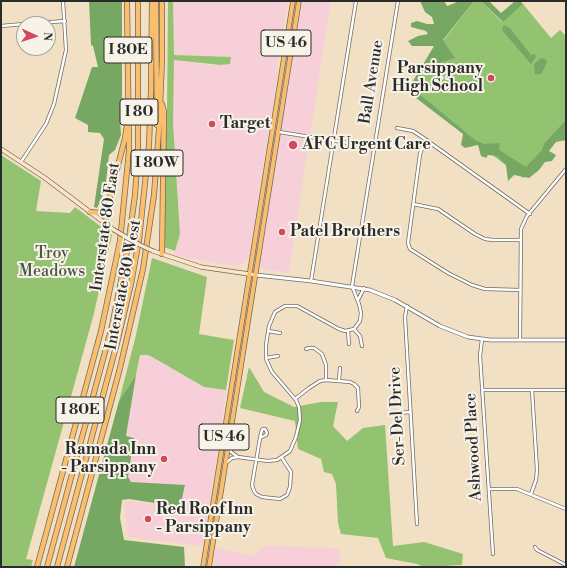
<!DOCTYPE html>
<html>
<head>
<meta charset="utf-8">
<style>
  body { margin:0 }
  #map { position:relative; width:567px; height:568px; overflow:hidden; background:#f2e0c4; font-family:"Libre Bodoni",serif }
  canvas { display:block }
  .frame { position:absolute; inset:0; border:2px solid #2b2b2b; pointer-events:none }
  .north { position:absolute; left:16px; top:16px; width:40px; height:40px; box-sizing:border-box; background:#f7f3e8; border:1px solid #a5a39c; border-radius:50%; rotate:93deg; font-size:11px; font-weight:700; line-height:16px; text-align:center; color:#2b2b2b }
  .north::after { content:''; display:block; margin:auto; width:14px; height:18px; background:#d1495b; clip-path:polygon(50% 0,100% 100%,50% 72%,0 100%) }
</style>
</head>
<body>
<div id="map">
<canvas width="567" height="568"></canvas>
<div class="frame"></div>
<div class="north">N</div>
</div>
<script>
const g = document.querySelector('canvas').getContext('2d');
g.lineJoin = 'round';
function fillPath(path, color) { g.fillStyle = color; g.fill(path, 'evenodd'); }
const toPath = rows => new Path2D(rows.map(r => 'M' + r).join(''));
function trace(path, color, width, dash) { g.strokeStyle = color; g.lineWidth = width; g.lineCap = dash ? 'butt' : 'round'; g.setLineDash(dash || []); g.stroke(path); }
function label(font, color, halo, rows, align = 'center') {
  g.font = font + ' "Libre Bodoni",serif'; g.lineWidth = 4; g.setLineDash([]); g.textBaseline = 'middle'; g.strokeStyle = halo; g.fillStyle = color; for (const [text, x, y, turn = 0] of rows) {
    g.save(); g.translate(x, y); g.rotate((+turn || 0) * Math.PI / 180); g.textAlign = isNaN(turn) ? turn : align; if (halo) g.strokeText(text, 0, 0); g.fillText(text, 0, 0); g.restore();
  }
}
const built = toPath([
  [173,1,288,1,277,64,278,72,249,255,245,262,237,266,205,261,174,255,180,234,173,124,174,60,212,65,231,57,174,55],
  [302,1,331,1,310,135,281,130],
  [280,135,309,140,289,273,262,269,260,265],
  [140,355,148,355,154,358,204,387,226,390,226,392,203,546,171,542,177,508,180,507,131,482,128,477,134,439,126,436],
  [129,501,176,507,170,542,128,537,124,506,125,503],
  [263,546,339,548,340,567,213,567,216,548,255,556]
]);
const green = toPath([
  [168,1,173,1,174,55,231,57,230,64,221,65,174,60,173,124,180,234,175,251,164,247,165,154,167,114],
  [474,1,481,1,502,22,523,4,551,38,560,30,566,36,566,130,523,178,407,91,425,65,454,58,443,41],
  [1,155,41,181,36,211,70,213,75,207,112,235,93,317,26,559,33,560,31,567,1,567],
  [152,258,207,277,199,334,234,340,226,390,204,387,154,358,148,355,140,355,136,375,119,401,136,335],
  [249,367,264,392,294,407,321,402,338,402,333,426,347,441,363,428,385,425,393,546,424,542,463,554,462,565,423,567,417,564,386,558,378,538,341,534,338,523,336,484,332,474,324,472,321,459,298,449,295,421,240,408]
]);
const forest = toPath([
  [89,1,122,1,122,110,120,119,121,135,115,150,109,155,105,190,97,208,94,207,104,139,100,133,88,132,88,125,75,118,92,67,98,67,93,46,91,45],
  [420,1,444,1,447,6,455,3,457,1,474,1,443,40,455,58,430,66,425,65,420,77,423,82,418,93,475,140,484,144,500,143,499,150,526,167,542,150,544,144,566,120,566,140,556,142,549,151,556,155,552,161,545,162,539,170,529,178,514,175,508,181,506,165,497,156,488,155,486,158,481,156,478,145,465,148,461,145,463,134,407,91,434,46,412,46,408,41,418,36,428,34,426,31,411,27,411,23,417,21,427,24,434,24,432,17,425,12],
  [481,1,489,1,501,13,514,2,520,1,523,4,503,22],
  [504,25,510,28,531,55,535,54,536,57,531,64,502,30],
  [541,58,545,59,547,62,544,69,541,74,535,74,534,64],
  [136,375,126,436,134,438,128,477,131,482,185,485,180,507,129,499,122,500,120,518,124,540,184,547,185,567,74,567,119,401]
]);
const minor = toPath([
  [26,24,65,21],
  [1,26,24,24],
  [397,128,413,131,422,137,530,214],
  [279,132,374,147],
  [427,140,423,146,420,154,408,243,410,249,448,273,472,285,485,289,520,290],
  [21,162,46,124,54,104,66,50,63,1],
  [413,204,438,209,475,234,485,239,493,240,520,240],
  [311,281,356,1],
  [358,300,364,288],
  [407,306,405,317,417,524],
  [354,329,360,336,362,346],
  [268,331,280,333],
  [348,331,349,344],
  [482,339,480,356,493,554],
  [520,340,521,229,527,216,566,169],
  [306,349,309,348,314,348,322,354,326,365,326,380],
  [266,358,278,356],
  [339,381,340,368],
  [483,390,566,390],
  [295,399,309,388,320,381,326,380,350,382,354,384,358,388,359,407,357,411],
  [399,413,410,412],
  [263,429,265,429,267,433,266,435,260,438,262,430,263,429],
  [260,438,252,485,254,491,256,494,262,497,280,499,287,495,290,487,291,472,282,458],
  [230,446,231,452,238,457],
  [227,462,232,458,238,457,268,461,277,460,290,451,296,437,300,420,299,407,296,400,272,372,266,359,266,345,269,326,275,312,285,306,297,306,339,329,345,331,354,329,360,321,361,313,359,304,352,286,398,1],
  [489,489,517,489,566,509],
  [531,494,536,480,537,470,532,390],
  [535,547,537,550,566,565]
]);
const tertiary = toPath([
  [256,275,311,281,370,290,395,300,440,326,468,337,490,340,566,340]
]);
const secondary = toPath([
  [1,149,45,178,114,230],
  [153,251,201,267,256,275]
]);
const trunk = toPath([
  [203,567,293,1],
  [209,567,299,1]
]);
const motorway = toPath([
  [156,1,157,125],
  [162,104,164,111,162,254],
  [90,212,101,213,107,209],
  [105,223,107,209,125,138,127,125],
  [37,567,101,331,120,241,129,151,127,1],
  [47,567,112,326,128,246,135,195,138,153,138,1],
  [57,567,117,343,131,284,139,240,149,145,151,91,152,1],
  [67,567,120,368,143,269,154,195,159,129,162,61,162,1]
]);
const secondaryBridge = toPath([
  [114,230,140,245,153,251]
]);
const markers = [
  [491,78,4,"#d1495b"],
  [212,124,4,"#d1495b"],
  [293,145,5,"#d1495b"],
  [282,232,4,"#d1495b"],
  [164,459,4,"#d1495b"],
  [148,519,4,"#d1495b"]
];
const shields = [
  [286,43,50],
  [128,50,48],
  [139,112,38],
  [157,163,52],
  [80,410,48],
  [224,437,50]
];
const shieldNames = [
  ["US 46",286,43],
  ["I 80E",128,50],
  ["I 80",139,112],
  ["I 80W",157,163],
  ["I 80E",80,410],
  ["US 46",224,437]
];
const poiNames = [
  ["Parsippany",483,69,"right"],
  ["High School",483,87,"right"],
  ["Target",220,124],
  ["AFC Urgent Care",302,145],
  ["Patel Brothers",290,232],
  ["Ramada Inn",156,450,"right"],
  ["- Parsippany",156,468,"right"],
  ["Red Roof Inn",156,510],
  ["- Parsippany",156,528]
];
const streetNames = [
  ["Ball Avenue",372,82,-81],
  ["Interstate 80 East",106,227,-82],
  ["Interstate 80 West",124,285,-79],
  ["Ser-Del Drive",398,416,-93],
  ["Ashwood Place",474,447,-93]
];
const parkNames = [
  ["Troy",52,254],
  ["Meadows",52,272]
];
fillPath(built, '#f6cfd9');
fillPath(green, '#93c271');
fillPath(forest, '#76a863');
trace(minor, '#716a61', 4);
trace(tertiary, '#716a61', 4.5);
trace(secondary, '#716a61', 5);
trace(trunk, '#716a61', 5.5);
trace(motorway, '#716a61', 6);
trace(minor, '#fff', 2.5);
trace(tertiary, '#fff', 3);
trace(secondary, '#fde5c5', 3.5);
trace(trunk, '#fabe6d', 4);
trace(motorway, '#fabe6d', 4.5);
trace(secondaryBridge, '#716a61', 5, []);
trace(secondaryBridge, '#fde5c5', 3.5);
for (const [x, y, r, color] of markers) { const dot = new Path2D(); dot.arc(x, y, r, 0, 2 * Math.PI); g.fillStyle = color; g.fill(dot); trace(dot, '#f7f3e8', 1.5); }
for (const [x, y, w] of shields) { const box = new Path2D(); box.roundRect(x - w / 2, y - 13, w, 26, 3); g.fillStyle = '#f7f3e8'; g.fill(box); trace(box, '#2b2b2b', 1); }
label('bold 15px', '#2b2b2b', null, shieldNames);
label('bold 16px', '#2b2b2b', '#f7f3e8', poiNames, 'left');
label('16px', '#2b2b2b', '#f7f3e8', streetNames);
label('16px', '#4a5840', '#f7f3e8', parkNames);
</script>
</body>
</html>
